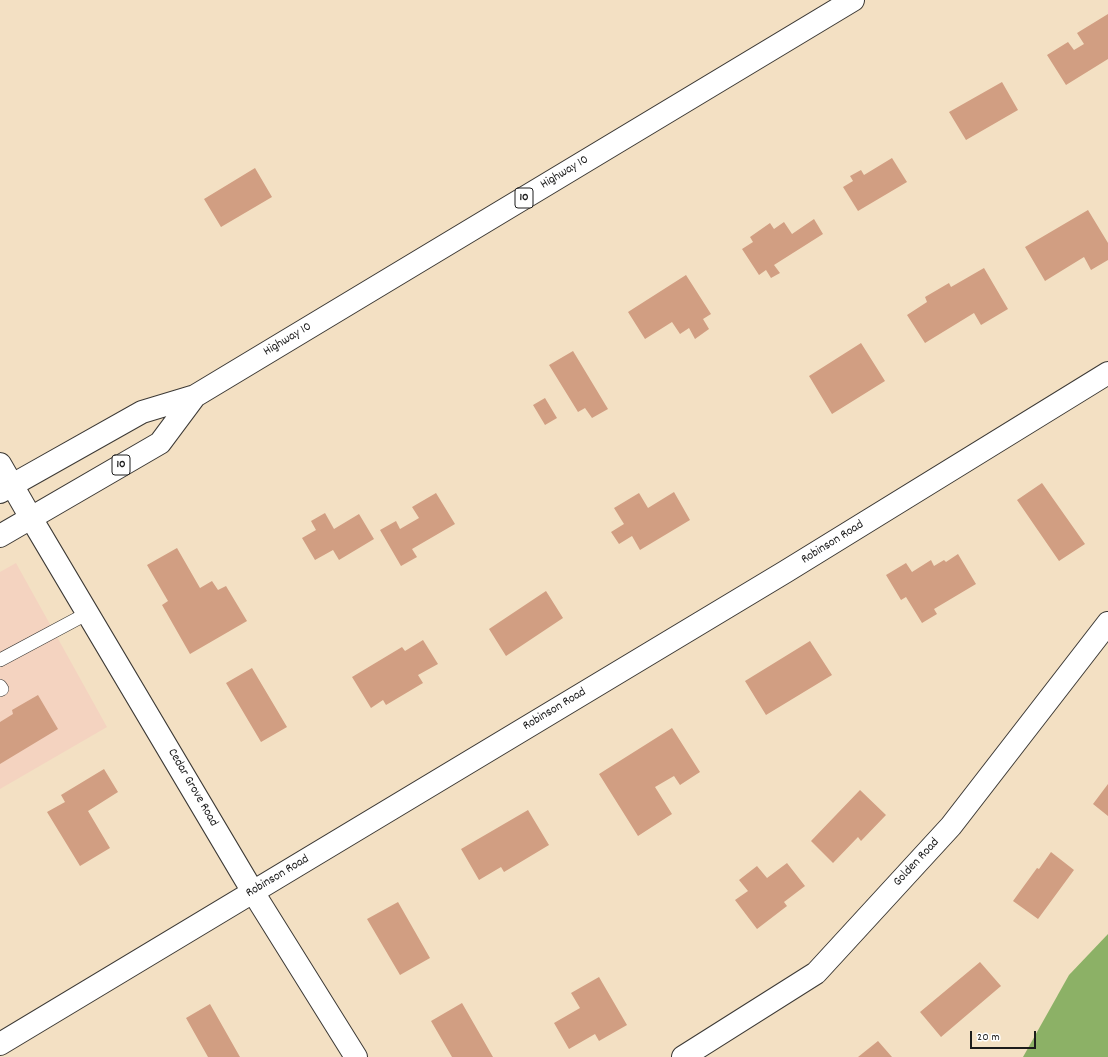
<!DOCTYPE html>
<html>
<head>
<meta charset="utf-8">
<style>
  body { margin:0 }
  #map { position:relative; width:1108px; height:1057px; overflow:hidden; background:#f3e0c3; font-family:Dekko,sans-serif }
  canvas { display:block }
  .scale { position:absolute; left:970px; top:1031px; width:66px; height:18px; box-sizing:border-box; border:2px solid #1c1c1c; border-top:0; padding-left:5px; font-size:12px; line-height:14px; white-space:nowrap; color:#1c1c1c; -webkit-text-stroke:3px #fff; paint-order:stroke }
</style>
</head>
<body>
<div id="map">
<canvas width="1108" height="1057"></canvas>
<div class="scale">20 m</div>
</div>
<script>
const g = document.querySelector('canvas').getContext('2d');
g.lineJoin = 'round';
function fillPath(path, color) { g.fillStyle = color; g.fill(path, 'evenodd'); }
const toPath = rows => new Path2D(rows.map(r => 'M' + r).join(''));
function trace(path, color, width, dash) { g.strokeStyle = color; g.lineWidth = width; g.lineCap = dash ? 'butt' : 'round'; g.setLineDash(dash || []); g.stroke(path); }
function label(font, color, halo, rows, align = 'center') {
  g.font = font + ' Dekko,sans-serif'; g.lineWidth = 3; g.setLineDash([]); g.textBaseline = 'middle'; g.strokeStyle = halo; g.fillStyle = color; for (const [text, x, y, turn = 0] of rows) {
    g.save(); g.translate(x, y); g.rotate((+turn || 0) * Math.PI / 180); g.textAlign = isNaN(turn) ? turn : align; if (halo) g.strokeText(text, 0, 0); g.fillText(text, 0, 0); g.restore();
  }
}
const built = toPath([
  [16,563,107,727,0,789,0,572]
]);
const forest = toPath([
  [1108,934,1108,1057,1023,1057,1069,975]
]);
const building = toPath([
  [1108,14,1108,59,1066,85,1047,55,1068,42,1074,50,1084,44,1077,33],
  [1002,82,1018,110,966,140,949,112],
  [892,158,907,182,858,211,843,187,853,181,850,176,861,170,864,175],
  [255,168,272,197,221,227,204,199],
  [1088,210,1108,243,1108,260,1091,270,1084,257,1045,281,1025,247],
  [814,219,823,234,774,265,780,273,771,278,766,270,759,275,742,249,753,242,750,237,770,223,774,229,784,222,792,234],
  [984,268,1008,309,981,325,974,313,925,343,907,315,927,302,925,297,949,283,951,287],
  [686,275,711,314,703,319,709,329,695,339,689,328,680,334,672,322,645,339,628,312],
  [861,343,885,381,832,414,809,376],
  [573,351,608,409,592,418,585,408,578,412,549,365],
  [545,398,557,418,545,425,533,405],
  [1042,483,1085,544,1059,561,1017,500],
  [674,492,690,520,640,550,632,536,619,544,611,532,624,524,614,508,639,493,648,508],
  [436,493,455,524,412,549,417,557,401,566,380,530,396,521,400,529,419,518,412,507],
  [325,513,334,529,359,514,374,539,339,560,333,550,315,560,302,538,316,530,311,521],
  [177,548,200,588,212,581,218,590,226,586,247,621,190,654,162,605,168,601,147,565],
  [958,554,976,584,934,609,937,614,922,623,906,597,901,600,886,575,906,563,912,572,931,560,934,566,944,560,946,562],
  [546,591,563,618,506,656,489,629],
  [423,640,438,664,418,675,423,683,386,705,383,700,371,708,352,677,402,647,405,651],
  [810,641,832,675,766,715,745,681],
  [252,668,287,727,261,742,226,683],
  [38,695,58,729,0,764,0,722,13,714,12,710],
  [672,728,700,772,680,785,674,776,655,787,672,814,638,836,599,774],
  [104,769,118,792,88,811,110,848,80,866,47,812,65,802,61,795],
  [1108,784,1108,816,1093,804],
  [860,790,886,815,861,841,858,837,833,863,811,841],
  [528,810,549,845,504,872,501,867,479,880,461,849],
  [1051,852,1074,870,1038,919,1013,901,1037,868,1039,869],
  [787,863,805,886,784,902,787,906,757,929,735,900,748,891,739,880,757,866,767,878],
  [398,902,430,958,400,975,367,919],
  [980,962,1001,986,941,1037,920,1012],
  [599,977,627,1025,599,1041,595,1034,569,1049,554,1023,580,1008,571,993],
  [462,1003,493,1057,452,1057,431,1021],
  [210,1004,240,1057,208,1057,186,1018],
  [878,1041,892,1057,858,1057]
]);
const lane = toPath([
  [0,660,88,613],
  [0,686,2,689,0,690]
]);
const street = toPath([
  [31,518,253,892,356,1057],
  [0,1044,785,572,1108,373],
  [683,1057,816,973,951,826,1108,623]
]);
const secondary = toPath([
  [0,464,31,518]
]);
const highway = toPath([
  [0,492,142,412,195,396,853,0],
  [0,536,160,443,195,396]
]);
const shields = [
  [524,198,18],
  [121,465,18]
];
const shieldNames = [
  ["10",524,198],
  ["10",121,465]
];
const streetNames = [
  ["Highway 10",565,173,-31],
  ["Highway 10",288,340,-31],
  ["Robinson Road",833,543,-32],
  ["Robinson Road",555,710,-31],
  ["Cedar Grove Road",192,788,60],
  ["Golden Road",917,863,-47],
  ["Robinson Road",278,877,-31]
];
fillPath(built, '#f4d3c0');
fillPath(forest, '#8cb166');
fillPath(building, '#d19e82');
trace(lane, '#3c3935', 14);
trace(street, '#3c3935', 24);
trace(secondary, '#3c3935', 24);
trace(highway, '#3c3935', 24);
trace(lane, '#fff', 13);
trace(street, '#fff', 22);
trace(secondary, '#fff', 22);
trace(highway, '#fff', 22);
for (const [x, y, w] of shields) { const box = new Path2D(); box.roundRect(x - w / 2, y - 10, w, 20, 3); g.fillStyle = '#fff'; g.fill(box); trace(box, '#1c1c1c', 1); }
label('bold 12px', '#1c1c1c', null, shieldNames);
label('13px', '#1c1c1c', '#fff', streetNames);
</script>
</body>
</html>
